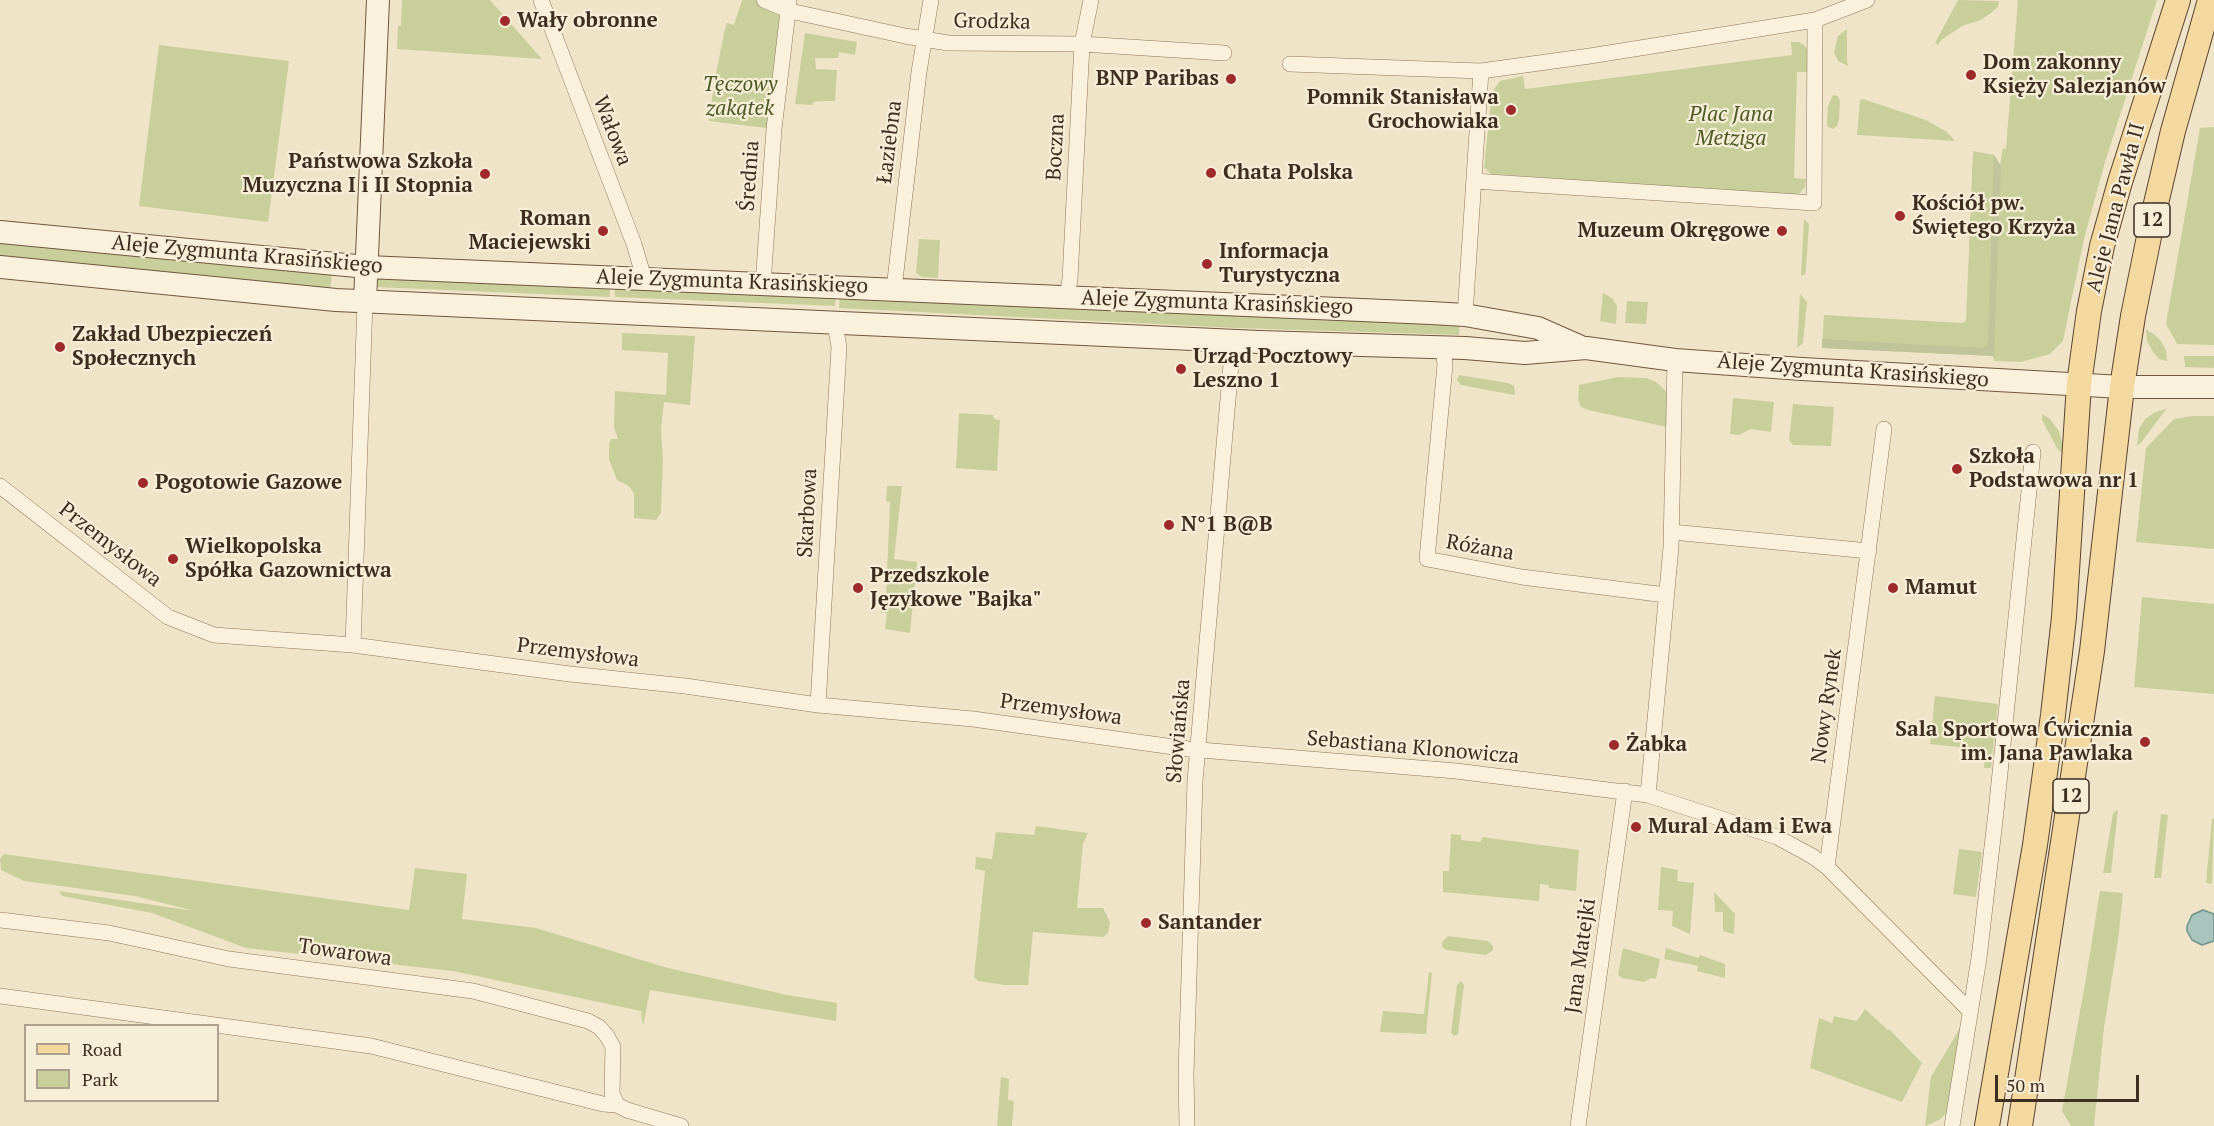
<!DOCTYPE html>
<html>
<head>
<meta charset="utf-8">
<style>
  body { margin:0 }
  #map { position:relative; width:2214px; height:1126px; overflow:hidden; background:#f0e4c8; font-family:"PT Serif",serif }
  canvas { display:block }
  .legend { position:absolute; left:24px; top:1024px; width:195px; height:78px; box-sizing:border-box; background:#f7eed8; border:2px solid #ada18e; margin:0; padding:8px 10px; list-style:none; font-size:18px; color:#3d2e20 }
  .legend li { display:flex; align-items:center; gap:12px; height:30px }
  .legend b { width:30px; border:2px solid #ada18e }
  .scale { position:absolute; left:1995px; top:1075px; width:144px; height:27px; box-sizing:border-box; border:3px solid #3d2e20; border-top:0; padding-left:8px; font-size:18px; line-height:21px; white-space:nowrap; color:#3d2e20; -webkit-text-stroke:4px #f7eed8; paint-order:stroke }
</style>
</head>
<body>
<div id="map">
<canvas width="2214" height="1126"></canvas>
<ul class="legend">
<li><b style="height:8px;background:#f3d9a0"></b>Road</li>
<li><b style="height:16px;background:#c9cf9b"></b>Park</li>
</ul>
<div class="scale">50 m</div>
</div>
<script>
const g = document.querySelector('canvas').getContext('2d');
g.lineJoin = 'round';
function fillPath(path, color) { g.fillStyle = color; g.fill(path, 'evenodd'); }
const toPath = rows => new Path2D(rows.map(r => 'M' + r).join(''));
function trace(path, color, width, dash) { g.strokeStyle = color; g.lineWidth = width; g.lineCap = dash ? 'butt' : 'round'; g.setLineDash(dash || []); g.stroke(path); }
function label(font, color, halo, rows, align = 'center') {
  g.font = font + ' "PT Serif",serif'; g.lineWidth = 4.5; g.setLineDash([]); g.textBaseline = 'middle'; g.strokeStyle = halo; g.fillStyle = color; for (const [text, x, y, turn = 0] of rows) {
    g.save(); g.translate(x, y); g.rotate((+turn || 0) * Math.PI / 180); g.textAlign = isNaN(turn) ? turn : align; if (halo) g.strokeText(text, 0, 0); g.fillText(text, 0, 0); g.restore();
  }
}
const green = toPath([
  [402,0,490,0,542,59,397,49,398,26,401,26],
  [742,0,764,0,790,11,774,129,709,121,714,84,724,33,727,23,734,25],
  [1958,0,1999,1,1998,7,1991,13,1979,21,1964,25,1941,40,1938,45,1935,43],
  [2018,0,2157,0,2105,162,2084,239,2063,341,2050,354,2021,362,1994,361,1993,356,1822,348,1824,315,1962,323,1966,321,1973,151,1994,155,2000,165,2003,148,2006,149],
  [1847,29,1847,61,1848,66,1838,61,1834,52,1838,36],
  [805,33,857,42,855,55,839,52,838,58,815,58,816,69,837,70,835,101,821,101,814,102,812,105,795,104],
  [1791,42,1799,42,1805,46,1809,55,1809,72,1797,72,1794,178,1806,179,1805,187,1800,193,1794,195,1491,174,1484,167,1492,92,1500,81,1523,76,1525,89,1792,55],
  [159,45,289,61,268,222,139,206],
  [1833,95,1838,96,1840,101,1839,120,1837,126,1833,129,1828,127,1827,122,1828,106],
  [1863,99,1926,120,1947,132,1955,141,1857,135,1860,100],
  [2214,127,2214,345,2177,344,2166,324,2200,128],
  [1804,219,1809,224,1806,268,1805,274,1801,276],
  [919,239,940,240,938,278,922,277,916,273],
  [0,241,332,274,330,291,0,259],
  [375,258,608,266,610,297,374,287],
  [614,266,838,278,835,306,615,297],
  [840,280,1461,306,1459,335,1236,328,839,308],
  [1603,293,1612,298,1617,306,1616,324,1600,321],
  [1800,294,1807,302,1803,343,1797,348],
  [1627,301,1648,302,1646,324,1625,323],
  [2146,330,2154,334,2161,341,2166,350,2167,361,2159,359,2153,352,2147,341],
  [622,333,695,336,690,405,664,402,661,430,663,459,661,513,656,520,634,518,634,494,629,486,617,480,609,459,609,445,611,439,618,439,614,427,615,391,666,395,668,353,622,350],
  [2184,356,2214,356,2214,368,2185,367],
  [1459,375,1508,383,1514,386,1515,393,1514,395,1461,385,1457,380],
  [1618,377,1646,378,1656,382,1673,398,1672,428,1588,410,1581,407,1578,400,1579,385],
  [1733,398,1774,402,1771,432,1751,429,1739,435,1730,434],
  [1793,404,1834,407,1831,446,1793,445,1789,440],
  [2167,408,2140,444,2137,445,2139,429,2145,419,2154,413],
  [959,413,993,415,994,419,1000,420,997,471,956,468],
  [2042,414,2049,418,2059,431,2062,442,2062,454,2057,448,2042,420],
  [2192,416,2214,416,2214,549,2136,542,2146,448,2174,419],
  [887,486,902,486,894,559,917,562,910,633,885,629,887,613,880,612,881,597,886,596,890,502,886,501],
  [2142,597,2214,604,2214,694,2134,687],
  [1935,696,1998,704,1991,768,1984,768,1985,750,1930,744],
  [2118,810,2111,873,2103,873,2113,813],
  [2161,814,2168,815,2161,878,2154,878],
  [2212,819,2214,819,2212,884,2206,883],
  [1036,826,1088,833,1083,844,1077,908,1103,908,1110,922,1108,933,1103,937,1033,932,1028,985,1005,985,978,981,974,977,985,871,975,869,976,857,992,859,996,832,1034,835],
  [1451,834,1461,835,1461,840,1481,842,1482,837,1579,850,1576,891,1549,888,1549,885,1540,884,1539,901,1443,892,1443,871,1449,871],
  [1959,849,1982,852,1976,897,1953,894],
  [4,854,409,910,415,868,467,874,462,919,536,928,668,968,787,995,837,1003,836,1021,650,990,643,1026,641,1011,453,971,246,948,152,913,62,896,59,891,195,911,135,896,24,881,1,870,0,859],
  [1661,867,1678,870,1677,881,1694,883,1690,934,1672,926,1673,911,1658,910],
  [2100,891,2123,893,2118,940,2104,1028,2094,1126,2071,1126,2062,1111,2085,984],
  [1714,892,1735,914,1734,934,1723,931,1723,912,1715,912],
  [1448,936,1488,941,1493,946,1493,950,1486,955,1446,950,1442,947,1442,942],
  [1623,948,1660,959,1656,979,1651,978,1644,982,1622,978,1618,975],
  [1666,948,1698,958,1700,955,1725,964,1725,978,1697,971,1698,966,1664,959],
  [1429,972,1432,973,1426,1034,1380,1032,1383,1011,1424,1014],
  [1461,981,1464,985,1458,1034,1454,1036,1451,1033,1457,985],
  [1865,1009,1888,1030,1889,1029,1922,1063,1902,1102,1810,1068,1819,1018,1832,1023,1834,1016,1857,1021],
  [1970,1011,1948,1112,1939,1120,1925,1126,1931,1077],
  [1001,1077,1009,1079,1008,1100,1014,1101,1012,1126,997,1126]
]);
const cemetery = toPath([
  [1994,155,2001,166,1994,356,1822,348,1822,339,1981,348,1985,347,1988,342]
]);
const water = toPath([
  [2203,910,2214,914,2214,941,2202,945,2192,940,2187,931,2187,926,2192,915,2203,910]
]);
const street = toPath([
  [541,0,634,244,644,278],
  [764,0,790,11,905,36,948,43,1082,44,1224,53],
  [1290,64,1481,71,1590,56,1815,20,1867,0],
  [1474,181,1814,203,1815,20],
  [763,284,774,129,789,3],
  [894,289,919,72,931,0],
  [1067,297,1070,279,1082,44,1091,0],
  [1465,315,1481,71],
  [1443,347,1445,365,1427,559,1522,577,1666,595],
  [0,486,168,617,214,635,353,645,570,674,685,686,818,705,973,719,1188,749,1456,771,1648,795,1777,837,1812,856,1827,867,1970,1011],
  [1672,532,1869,551],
  [353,645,365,302],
  [818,705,839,347,835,324],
  [1648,795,1671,547,1675,360],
  [1827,867,1884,429],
  [0,920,109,933,229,959,473,991,588,1021,599,1027,607,1036,613,1047,612,1093,617,1105],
  [0,996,371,1046,603,1104,617,1105,627,1110,681,1126],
  [1187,1126,1186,1074,1195,781,1233,341],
  [1578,1126,1625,791],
  [1952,1126,1979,958,1996,812,2033,452]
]);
const secondary = toPath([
  [0,232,367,267,1431,313,1465,315,1538,328,1581,347],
  [0,267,336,300,1259,342,1465,348,1525,353,1586,348,1675,360,1802,369,2122,387,2214,387],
  [365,302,378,0]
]);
const primary = toPath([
  [1987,1126,2035,845,2053,715,2064,617,2079,384,2089,311,2102,246,2120,182,2178,0],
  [2020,1126,2092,651,2122,387,2133,316,2154,212,2173,131,2210,0]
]);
const markers = [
  [505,21,6,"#9e2a2b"],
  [1971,75,6,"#9e2a2b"],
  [1231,79,6,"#9e2a2b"],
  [1511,110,6,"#9e2a2b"],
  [1211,173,6,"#9e2a2b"],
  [485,174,6,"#9e2a2b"],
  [1900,216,6,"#9e2a2b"],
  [603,231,6,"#9e2a2b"],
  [1782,231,6,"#9e2a2b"],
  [1207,264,6,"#9e2a2b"],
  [60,347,6,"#9e2a2b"],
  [1181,369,6,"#9e2a2b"],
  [1957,469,6,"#9e2a2b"],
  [143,483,6,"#9e2a2b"],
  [1169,525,6,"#9e2a2b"],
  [173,559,6,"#9e2a2b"],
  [858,588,6,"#9e2a2b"],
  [1893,588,6,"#9e2a2b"],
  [2145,742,6,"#9e2a2b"],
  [1614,745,6,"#9e2a2b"],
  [1636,827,6,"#9e2a2b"],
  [1146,923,6,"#9e2a2b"]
];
const shields = [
  [2152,220,36],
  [2071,796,36]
];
const shieldNames = [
  ["12",2152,220],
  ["12",2071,796]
];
const poiNames = [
  ["Wały obronne",517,21],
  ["Dom zakonny",1983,63],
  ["Księży Salezjanów",1983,87],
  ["BNP Paribas",1219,79,"right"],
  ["Pomnik Stanisława",1499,98,"right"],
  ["Grochowiaka",1499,122,"right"],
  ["Państwowa Szkoła",473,162,"right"],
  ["Muzyczna I i II Stopnia",473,186,"right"],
  ["Chata Polska",1223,173],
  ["Kościół pw.",1912,204],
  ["Świętego Krzyża",1912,228],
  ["Roman",591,219,"right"],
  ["Maciejewski",591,243,"right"],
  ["Muzeum Okręgowe",1770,231,"right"],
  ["Informacja",1219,252],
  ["Turystyczna",1219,276],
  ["Zakład Ubezpieczeń",72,335],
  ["Społecznych",72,359],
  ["Urząd Pocztowy",1193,357],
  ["Leszno 1",1193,381],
  ["Szkoła",1969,457],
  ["Podstawowa nr 1",1969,481],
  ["Pogotowie Gazowe",155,483],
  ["N°1 B@B",1181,525],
  ["Wielkopolska",185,547],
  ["Spółka Gazownictwa",185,571],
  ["Przedszkole",870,576],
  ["Językowe \"Bajka\"",870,600],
  ["Mamut",1905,588],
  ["Sala Sportowa Ćwicznia",2133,730,"right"],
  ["im. Jana Pawlaka",2133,754,"right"],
  ["Żabka",1626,745],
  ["Mural Adam i Ewa",1648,827],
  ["Santander",1158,923]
];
const streetNames = [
  ["Grodzka",992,22,1],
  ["Wałowa",612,131,69],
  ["Łaziebna",890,142,-83],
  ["Boczna",1056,147,-87],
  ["Średnia",750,176,-86],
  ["Aleje Jana Pawła II",2116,208,-75],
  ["Aleje Zygmunta Krasińskiego",247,255,5],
  ["Aleje Zygmunta Krasińskiego",732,282,2],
  ["Aleje Zygmunta Krasińskiego",1217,303,2],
  ["Aleje Zygmunta Krasińskiego",1853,371,4],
  ["Skarbowa",808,513,-87],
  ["Przemysłowa",110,545,38],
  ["Różana",1480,548,10],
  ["Przemysłowa",578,653,7],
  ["Nowy Rynek",1827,706,-82],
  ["Przemysłowa",1061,710,8],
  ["Słowiańska",1179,731,-85],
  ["Sebastiana Klonowicza",1413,748,5],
  ["Towarowa",345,953,8],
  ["Jana Matejki",1581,956,-82]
];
const parkNames = [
  ["Tęczowy",740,85],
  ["zakątek",740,109],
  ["Plac Jana",1731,115],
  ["Metziga",1731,139]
];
fillPath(green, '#c9cf9b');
fillPath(cemetery, '#bfc49a');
fillPath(water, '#a9c4bc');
trace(water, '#6f938a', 1.5);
trace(street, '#8d765c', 16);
trace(secondary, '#6f573f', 24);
trace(primary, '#5b4430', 26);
trace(street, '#faf1dc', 15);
trace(secondary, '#faf1dc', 22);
trace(primary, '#f3d9a0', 24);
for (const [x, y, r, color] of markers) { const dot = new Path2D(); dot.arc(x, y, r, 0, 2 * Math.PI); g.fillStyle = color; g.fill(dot); trace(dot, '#f7eed8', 2); }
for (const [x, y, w] of shields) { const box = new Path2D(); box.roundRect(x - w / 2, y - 17, w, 34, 4.5); g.fillStyle = '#f7eed8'; g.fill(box); trace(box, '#3d2e20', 1.5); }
label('bold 20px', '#3d2e20', null, shieldNames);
label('bold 21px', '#3d2e20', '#f7eed8', poiNames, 'left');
label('21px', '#3d2e20', '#f7eed8', streetNames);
label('italic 21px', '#4d5a26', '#f7eed8', parkNames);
</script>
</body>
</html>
